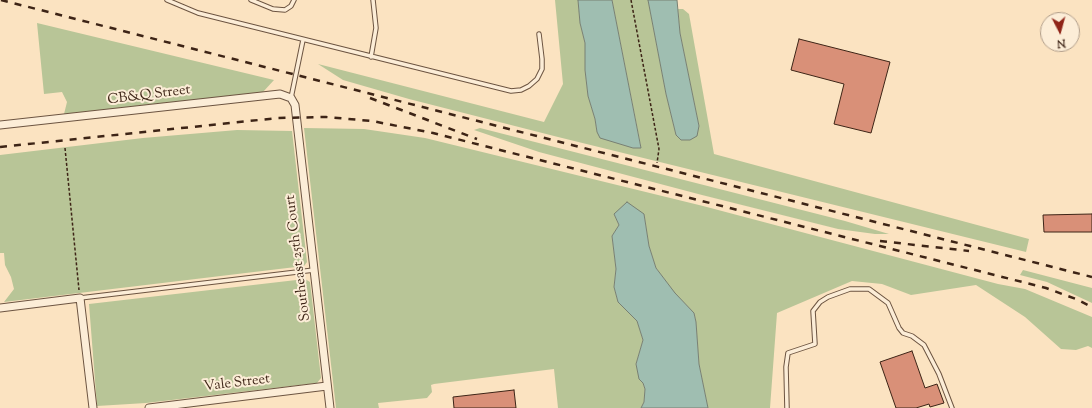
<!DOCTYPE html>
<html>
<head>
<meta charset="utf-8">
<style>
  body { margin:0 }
  #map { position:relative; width:1092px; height:408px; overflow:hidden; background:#fbe3c1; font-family:"Sorts Mill Goudy",serif }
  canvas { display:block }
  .north { position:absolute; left:1040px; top:12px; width:40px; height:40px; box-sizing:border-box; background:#fcedd7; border:1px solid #b09d8a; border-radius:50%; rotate:174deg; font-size:11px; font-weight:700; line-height:16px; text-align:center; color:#3d2416 }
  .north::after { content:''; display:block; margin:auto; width:14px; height:18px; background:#8f2418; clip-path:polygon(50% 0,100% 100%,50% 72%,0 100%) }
</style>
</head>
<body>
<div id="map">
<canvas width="1092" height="408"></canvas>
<div class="north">N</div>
</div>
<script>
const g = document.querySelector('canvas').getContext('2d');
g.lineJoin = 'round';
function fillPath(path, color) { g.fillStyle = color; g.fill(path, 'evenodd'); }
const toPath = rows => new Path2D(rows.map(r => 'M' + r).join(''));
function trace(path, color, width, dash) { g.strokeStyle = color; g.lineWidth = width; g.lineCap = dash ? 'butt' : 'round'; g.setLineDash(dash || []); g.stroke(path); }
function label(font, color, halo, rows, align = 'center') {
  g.font = font + ' "Sorts Mill Goudy",serif'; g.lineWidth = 4; g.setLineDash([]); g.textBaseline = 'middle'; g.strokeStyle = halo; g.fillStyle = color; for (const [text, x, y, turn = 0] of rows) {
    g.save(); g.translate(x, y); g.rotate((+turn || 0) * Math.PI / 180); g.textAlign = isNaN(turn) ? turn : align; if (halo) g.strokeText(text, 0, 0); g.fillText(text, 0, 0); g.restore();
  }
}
const green = toPath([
  [555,0,578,0,580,23,585,43,585,70,588,96,595,119,597,132,633,148,641,147,612,0,648,0,666,94,676,135,699,126,680,33,678,9,683,9,689,14,714,154,1029,239,1026,252,558,137,409,99,343,80,318,64,544,122,563,84],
  [37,23,274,80,263,92,64,114,67,102,62,92,44,94],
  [304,128,364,129,425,138,703,206,998,284,1025,289,1092,317,1092,348,1088,346,1076,350,1061,349,1025,317,976,285,911,295,882,284,852,281,777,313,770,408,708,408,699,364,696,322,694,313,674,293,656,268,649,246,644,214,614,214,619,225,612,236,616,269,614,287,618,302,637,321,643,340,636,364,645,389,644,402,641,408,558,408,554,369,434,384,431,385,432,392,427,398,378,403,379,408,336,408],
  [480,128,845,221,889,234,875,234,838,229,702,195,539,152,474,130],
  [237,130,292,131,307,262,304,266,4,302,14,289,11,277,5,265,4,253,0,253,0,155,143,138],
  [1023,270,1092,288,1092,303,1047,282,1020,275],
  [305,279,310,282,321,378,317,383,146,403,97,406,89,304]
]);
const water = toPath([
  [578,0,612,0,641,148,633,148,600,138,597,132,595,119,588,96,585,70,585,43,580,23,578,0],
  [648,0,677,0,680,33,699,126,697,136,690,140,681,140,676,135,666,94,648,0],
  [627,202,644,214,649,246,656,268,675,293,694,313,696,322,699,364,708,408,641,408,644,402,645,389,643,383,639,379,636,364,643,340,637,321,618,302,614,287,616,269,612,236,619,225,614,214,627,202]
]);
const building = toPath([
  [799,39,890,62,871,133,834,124,844,84,791,70,799,39],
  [1092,214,1092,232,1044,232,1043,215,1092,214],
  [912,351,925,388,937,384,944,403,930,407,929,404,916,408,896,408,880,362,912,351],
  [514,390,516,408,454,408,453,397,514,390]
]);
const path = toPath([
  [631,0,659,149,657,163],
  [65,148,79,290]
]);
const service = toPath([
  [167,0,198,13,222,19,511,91,521,90,529,86,537,79,542,69,542,59,539,34],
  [251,0,273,9,285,10,291,6,294,0],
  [371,57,376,28,373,0],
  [291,98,303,40],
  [80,298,314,270],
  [787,408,786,367,788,353,815,344,813,311,820,302,828,297,850,289,869,289,888,303,899,328,903,333,912,336,924,345,939,374,952,408]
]);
const minor = toPath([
  [0,125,280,94,291,98,295,105,330,408],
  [0,308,80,298,93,408],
  [149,408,327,386]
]);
const rail = toPath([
  [1,0,1092,277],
  [370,98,477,139],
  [0,147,278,118,326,117,372,121,433,133,1046,288,1076,299,1092,307],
  [880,241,969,251]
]);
const streetNames = [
  ["CB&Q Street",149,96,-7],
  ["Southeast 25th Court",299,258,-97],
  ["Vale Street",237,384,-7]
];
fillPath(green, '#b8c597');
fillPath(water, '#9fbeb1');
trace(water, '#788073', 1);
fillPath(building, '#d99078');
trace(building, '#3d2416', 1);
trace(service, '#6c5441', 5.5);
trace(minor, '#6c5441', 9);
trace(path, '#3d2416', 1.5, [3, 2]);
trace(service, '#fcedd7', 3.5);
trace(minor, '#fcedd7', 7);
trace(rail, '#3d2416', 2.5, [7, 7]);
label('14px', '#3d2416', '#fcedd7', streetNames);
</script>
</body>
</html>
